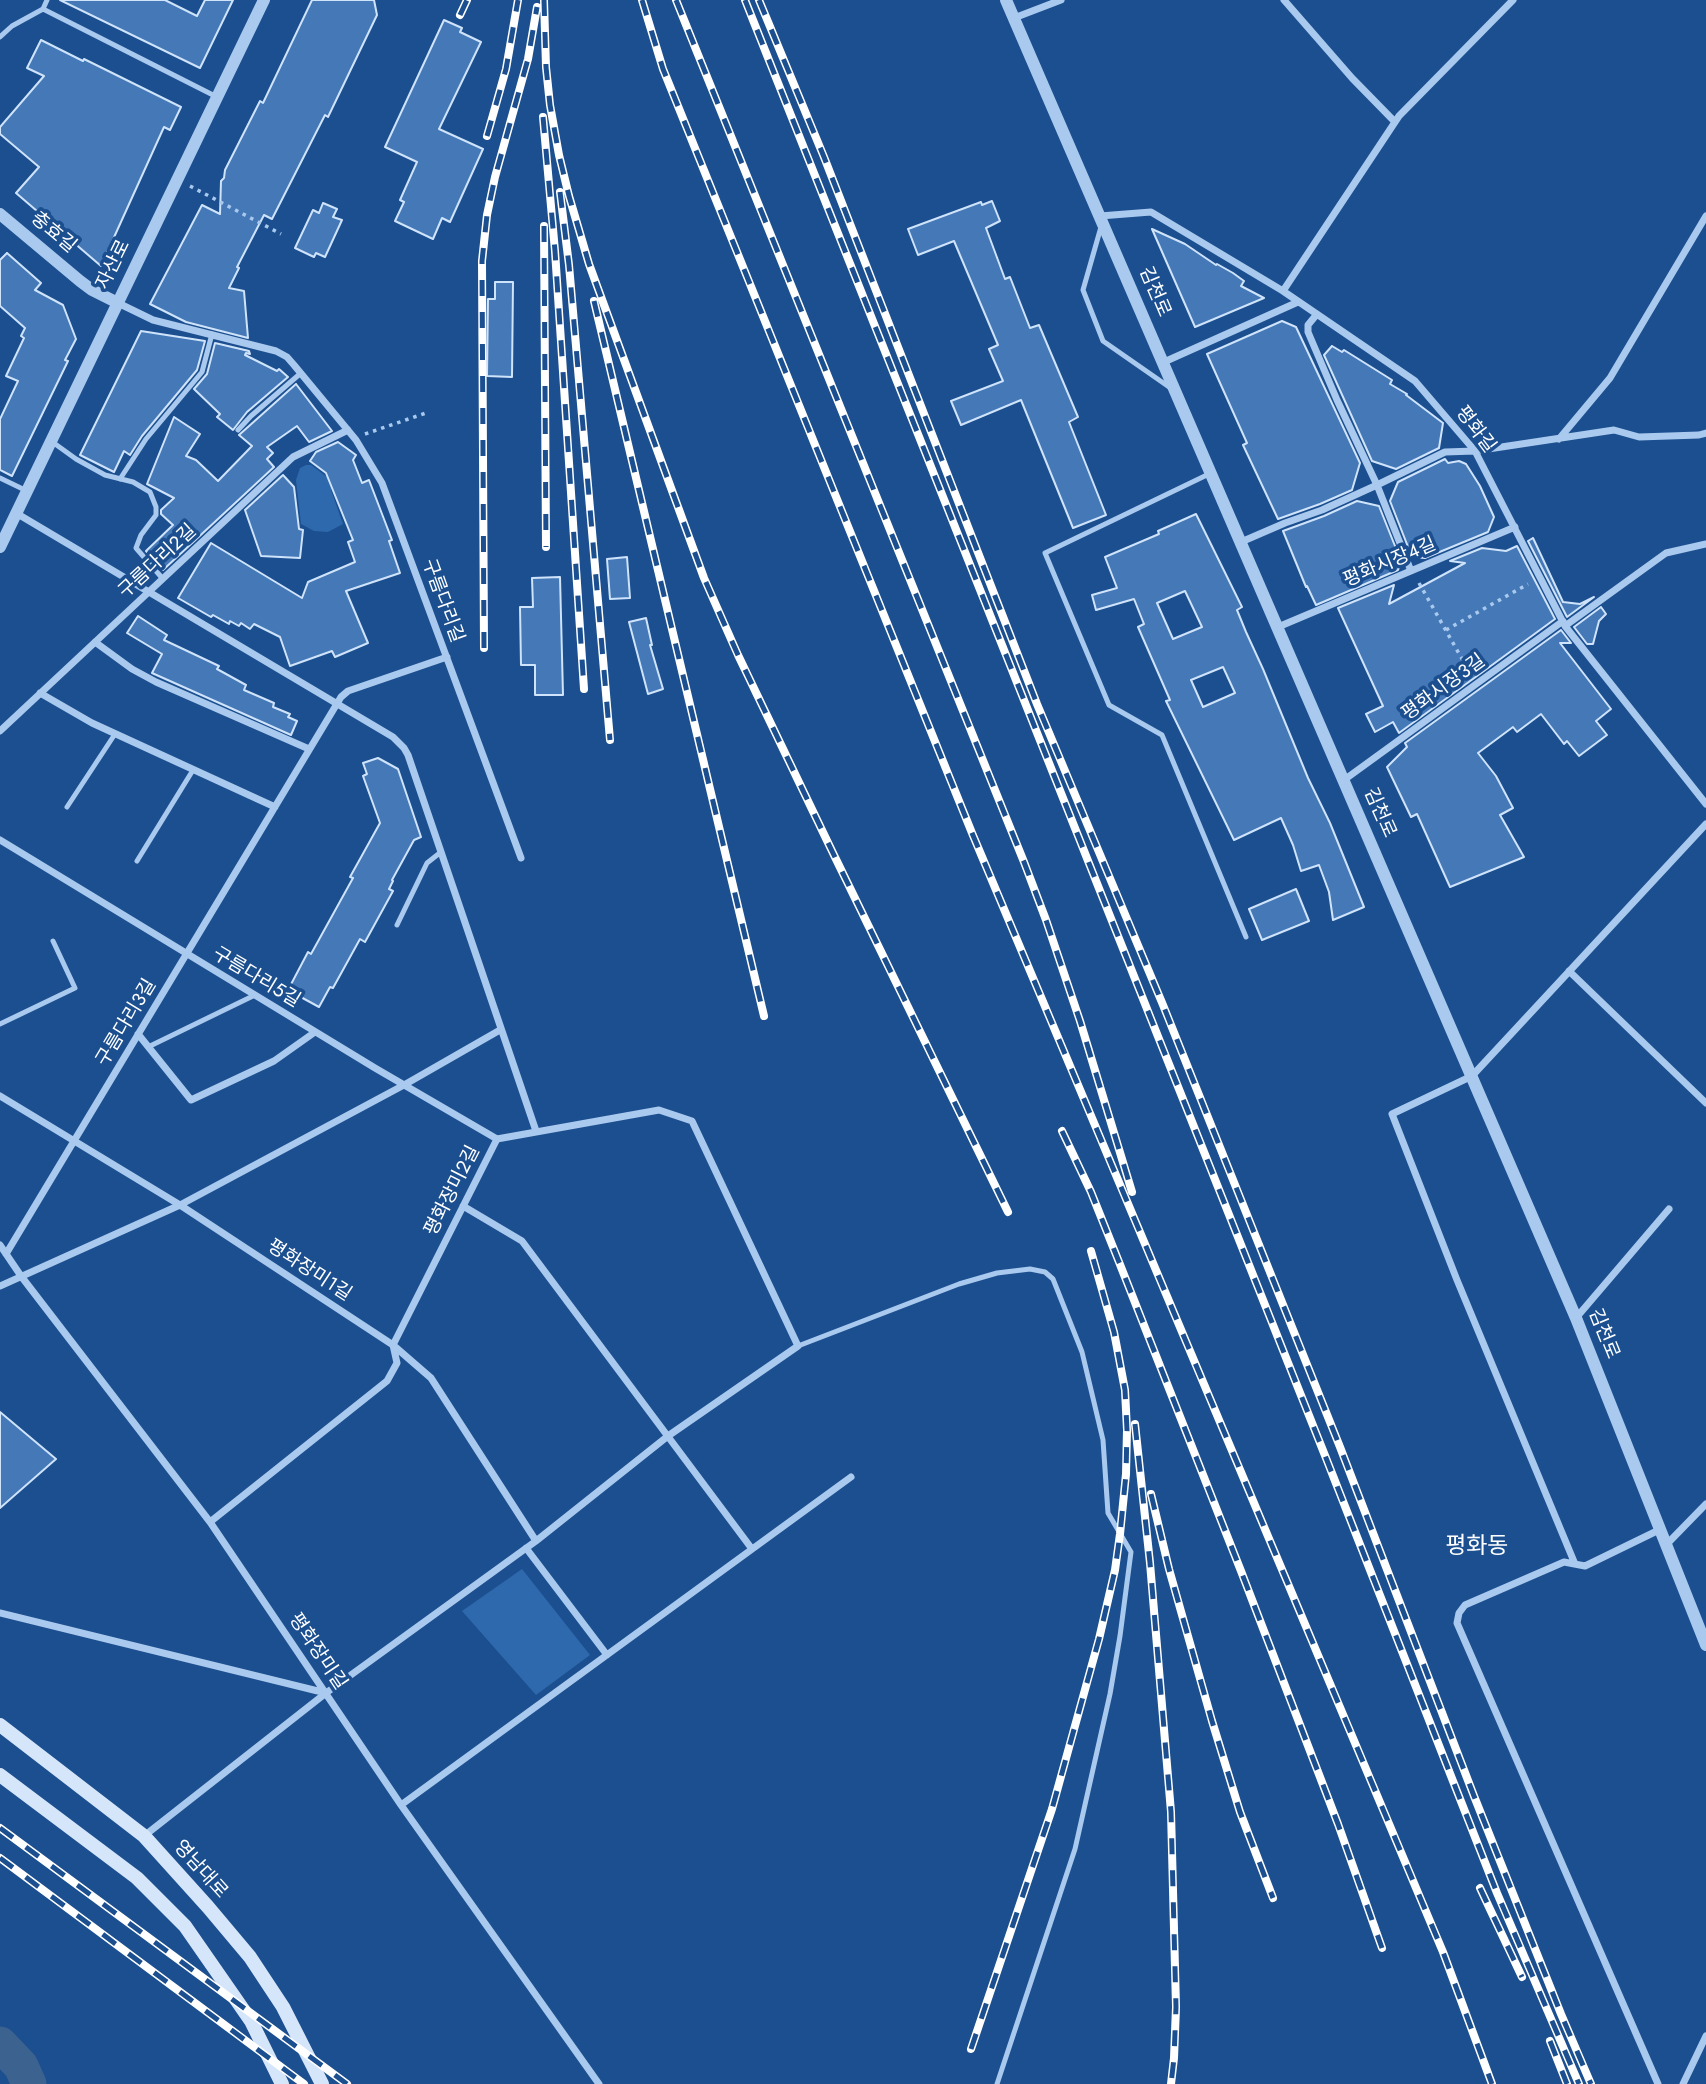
<!DOCTYPE html>
<html>
<head>
<meta charset="utf-8">
<style>
  body { margin:0 }
  canvas { display:block; background:#1b4f8f }
</style>
</head>
<body>
<canvas width="1706" height="2084"></canvas>
<script>
const g = document.querySelector('canvas').getContext('2d');
g.lineJoin = 'round';
function fillPath(path, color) { g.fillStyle = color; g.fill(path, 'evenodd'); }
const toPath = rows => new Path2D(rows.map(r => 'M' + r).join(''));
function trace(path, color, width, dash) { g.strokeStyle = color; g.lineWidth = width; g.lineCap = dash ? 'butt' : 'round'; g.setLineDash(dash || []); g.stroke(path); }
function label(font, color, halo, rows, align = 'center') {
  g.font = font + ' Jost,"Noto Sans KR",sans-serif'; g.lineWidth = 7; g.setLineDash([]); g.textBaseline = 'middle'; g.strokeStyle = halo; g.fillStyle = color; for (const [text, x, y, turn = 0] of rows) {
    g.save(); g.translate(x, y); g.rotate((+turn || 0) * Math.PI / 180); g.textAlign = isNaN(turn) ? turn : align; if (halo) g.strokeText(text, 0, 0); g.fillText(text, 0, 0); g.restore();
  }
}
const green = toPath([
  [306,465,311,465,335,483,331,490,343,524,328,532,314,531,301,524,296,480,300,468],
  [522,1569,590,1655,536,1695,462,1611]
]);
const river = toPath([
  [0,2044,21,2066,29,2084]
]);
const building = toPath([
  [60,0,165,0,197,16,205,0,233,0,200,68,60,0],
  [312,0,374,0,377,15,328,117,325,115,272,219,264,215,237,267,239,268,229,288,244,291,248,338,186,322,150,304,202,205,220,214,221,181,224,178,225,170,260,101,263,103,312,0],
  [444,20,462,28,460,32,481,42,439,129,483,149,450,222,442,218,433,239,395,221,404,202,400,200,417,162,385,147,444,20],
  [41,40,83,61,84,59,181,107,170,130,164,127,101,266,16,193,39,167,0,134,0,127,44,76,27,68,41,40],
  [992,201,1000,221,986,228,1005,279,1010,277,1030,328,1039,325,1078,417,1069,422,1106,515,1073,528,1021,400,961,425,951,401,1003,381,989,349,998,345,954,241,918,255,908,229,981,202,982,205,992,201],
  [323,203,337,209,333,217,342,220,325,257,316,253,314,257,295,248,313,210,319,213,323,203],
  [1152,229,1185,244,1216,265,1217,264,1233,273,1244,281,1241,286,1264,298,1195,327,1152,229],
  [7,253,41,283,35,290,63,305,76,339,65,360,68,361,12,476,0,470,0,419,18,381,6,376,24,338,21,336,25,328,0,306,0,260,7,253],
  [495,282,513,282,512,377,487,376,488,299,495,299,495,282],
  [1282,321,1296,327,1360,463,1352,490,1320,504,1278,519,1243,445,1247,443,1207,354,1282,321],
  [141,331,205,341,197,370,142,436,130,455,124,451,114,472,80,455,141,331],
  [215,343,249,351,250,354,246,353,245,355,277,371,279,369,288,377,247,412,233,430,217,417,220,414,194,389,207,374,215,343],
  [1332,346,1342,352,1344,350,1392,380,1390,384,1407,394,1406,395,1443,423,1439,448,1396,469,1372,461,1324,355,1332,346],
  [296,384,332,431,309,442,297,426,267,447,273,453,267,459,274,467,163,570,146,551,173,525,161,514,161,510,174,498,147,484,174,417,200,434,186,456,196,460,218,481,252,446,239,435,296,384],
  [338,442,356,455,353,460,362,483,369,480,392,540,389,541,400,573,346,591,368,643,335,657,332,651,290,666,280,637,254,624,250,629,241,623,239,626,230,621,229,624,213,615,211,617,178,598,211,543,302,598,308,582,355,562,348,542,353,540,326,473,310,461,316,452,338,442],
  [1445,459,1448,463,1459,461,1466,464,1480,486,1494,517,1488,532,1425,558,1412,557,1390,501,1398,482,1445,459],
  [283,475,294,487,299,529,303,530,300,558,261,556,245,510,283,475],
  [1357,501,1379,506,1401,561,1398,570,1316,605,1307,586,1306,587,1283,531,1324,516,1357,501],
  [1196,514,1242,607,1237,610,1246,632,1263,669,1308,778,1330,823,1364,907,1333,920,1329,892,1319,865,1301,871,1293,845,1281,818,1234,840,1166,701,1170,700,1138,627,1144,624,1134,599,1096,610,1092,595,1117,588,1105,557,1159,534,1158,531,1196,514],
  [1185,591,1202,627,1173,639,1157,603,1185,591],
  [1223,667,1235,693,1203,707,1191,680,1223,667],
  [1533,538,1563,602,1580,604,1594,597,1567,617,1528,541,1533,538],
  [1517,546,1555,619,1399,733,1393,722,1375,732,1366,714,1383,706,1338,608,1394,585,1389,604,1465,563,1450,561,1482,548,1506,551,1517,546],
  [627,557,630,598,610,599,607,559,627,557],
  [560,577,563,695,535,695,535,665,521,665,520,607,533,607,532,578,560,577],
  [1601,607,1606,614,1599,621,1593,644,1587,644,1574,627,1601,607],
  [138,616,167,635,164,640,219,666,217,669,246,685,244,690,274,703,273,707,290,714,288,717,297,721,291,735,152,673,162,654,127,633,138,616],
  [646,618,652,645,650,645,663,689,648,694,629,622,646,618],
  [1561,630,1571,643,1560,643,1611,709,1596,721,1607,735,1579,756,1567,741,1564,744,1541,714,1517,732,1513,727,1478,753,1496,776,1513,808,1500,815,1524,857,1450,887,1417,814,1411,817,1387,767,1407,747,1405,743,1561,630],
  [378,758,398,769,421,837,414,840,392,880,393,881,389,889,393,891,365,942,360,939,333,988,330,987,319,1007,288,990,308,952,311,954,353,878,350,877,380,823,363,776,367,774,363,763,378,758],
  [1296,889,1309,921,1262,940,1249,909,1296,889],
  [0,1412,56,1459,0,1508,0,1412]
]);
const path = toPath([
  [190,186,281,234],
  [365,434,426,413],
  [1419,583,1470,673],
  [1446,630,1528,584]
]);
const service = toPath([
  [47,0,43,9,215,96],
  [0,37,12,26,43,9],
  [1101,227,1083,290,1103,341,1172,389],
  [238,430,251,416,301,373],
  [51,441,76,459,105,475,133,482,150,492,156,507,156,515,141,535,136,548,163,579],
  [1209,474,1045,553,1109,705,1162,735,1246,937],
  [0,478,27,491],
  [120,479,146,439,202,372,212,334],
  [67,807,115,734],
  [137,861,193,770],
  [397,925,427,863,441,852],
  [0,1024,75,988,53,941],
  [148,1047,255,995],
  [798,1346,959,1284,997,1273,1030,1269,1045,1272,1053,1279,1082,1352,1103,1440,1108,1513,1131,1552,1120,1636,1110,1694,1075,1849,997,2084]
]);
const minor = toPath([
  [1284,0,1352,78,1395,122],
  [1014,18,1061,0],
  [1100,216,1151,212,1283,291,1415,381,1475,451,1565,626,1706,804],
  [1283,291,1399,116,1513,0],
  [118,303,153,320,276,351,287,357,294,365,356,440,382,483,521,858],
  [1164,362,1298,302],
  [1559,439,1610,378,1706,216],
  [16,513,393,737,404,748,408,755,536,1131],
  [1241,542,1285,523,1322,510,1377,485,1337,400,1308,332,1308,325,1317,314],
  [1411,571,1377,485,1445,452,1475,451,1614,430,1639,437,1699,435,1706,433],
  [1565,626,1666,553,1706,544],
  [1278,627,1515,527],
  [95,642,132,669,156,682,309,749],
  [40,693,92,723,275,807],
  [0,731,293,457,348,430],
  [1344,780,1563,621],
  [0,840,375,1068,497,1139],
  [1569,971,1706,1103],
  [138,1034,191,1100,274,1061,315,1032],
  [0,1096,180,1205,393,1345,431,1378,536,1541],
  [463,1206,522,1241,752,1549],
  [0,1245,21,1276,210,1522,401,1805,599,2084],
  [6,1254,341,697,348,691,447,657],
  [0,1286,180,1205,404,1085,500,1030],
  [1576,1318,1669,1209],
  [1667,1544,1706,1504],
  [526,1548,607,1655],
  [1575,1564,1457,1280,1392,1114,1472,1076,1706,824],
  [0,1613,326,1693],
  [401,1805,851,1477],
  [144,1836,326,1693,536,1541,668,1436,798,1346,692,1121,659,1110,497,1139,393,1345,397,1363,387,1381,210,1522],
  [1658,2084,1457,1623,1459,1613,1465,1605,1564,1562,1585,1566,1661,1529],
  [1683,2084,1706,2036]
]);
const tertiary = toPath([
  [1006,0,1576,1318,1706,1645],
  [0,214,80,281,92,290,118,303],
  [0,547,264,0]
]);
const secondary = toPath([
  [0,1725,144,1836,208,1907,250,1957,283,2007,322,2084],
  [0,1775,137,1878,185,1926,251,2021,282,2084]
]);
const rail = toPath([
  [544,0,546,67,550,105,559,155,569,196,589,264,704,578,738,655,832,851,1008,1212],
  [642,0,663,69,972,833,1443,1952,1492,2084],
  [676,0,1024,862,1046,920,1080,1021,1132,1192],
  [745,0,1326,1458,1497,1893,1579,2084],
  [759,0,824,157,1037,704,1163,1005,1340,1447,1474,1796,1561,2014,1591,2084],
  [460,15,467,0],
  [543,117,555,251,584,689],
  [487,136,506,69,518,0],
  [560,192,569,265,610,740],
  [544,226,546,547],
  [594,301,764,1016],
  [484,648,482,261,487,215,495,177,528,59,537,7],
  [1062,1131,1091,1192,1119,1262,1241,1571,1338,1824,1382,1948],
  [1135,1424,1150,1563,1171,1812,1176,2007,1174,2058,1171,2084],
  [1151,1494,1169,1569,1212,1721,1240,1812,1273,1898],
  [0,1828,347,2084],
  [0,1858,304,2084],
  [1480,1888,1522,1977],
  [1550,2041,1567,2084],
  [971,2049,1052,1809,1099,1639,1115,1570,1120,1534,1126,1474,1127,1430,1125,1390,1114,1332,1091,1251]
]);
const streetNames = [
  ["충효길",53,233,40],
  ["자산로",114,265,-64],
  ["김천로",1154,292,67],
  ["평화길",1475,430,53],
  ["구름다리2길",158,562,-43],
  ["평화시장4길",1390,563,-23],
  ["구름다리길",442,601,70],
  ["평화시장3길",1444,688,-36],
  ["김천로",1379,813,66],
  ["구름다리5길",256,978,31],
  ["구름다리3길",127,1023,-59],
  ["평화장미2길",453,1191,-63],
  ["평화장미1길",309,1271,33],
  ["김천로",1603,1334,68],
  ["평화장미길",317,1652,56],
  ["영남대로",200,1870,48]
];
const quarterNames = [
  ["평화동",1477,1547]
];
fillPath(green, '#2e69ad');
trace(river, '#3c6290', 35);
fillPath(building, '#4478b7');
trace(building, '#cfe3fa', 2);
trace(path, '#a9c9ee', 3.5, [3.5, 5]);
trace(service, '#a9c9ee', 5);
trace(minor, '#a9c9ee', 7);
trace(tertiary, '#a9c9ee', 12);
trace(secondary, '#d6e6fa', 14);
trace(rail, '#fff', 8);
trace(rail, '#1b4f8f', 5, [16]);
label('19px', '#fff', '#1b4f8f', streetNames);
label('23px', '#fff', '#1b4f8f', quarterNames);
</script>
</body>
</html>
